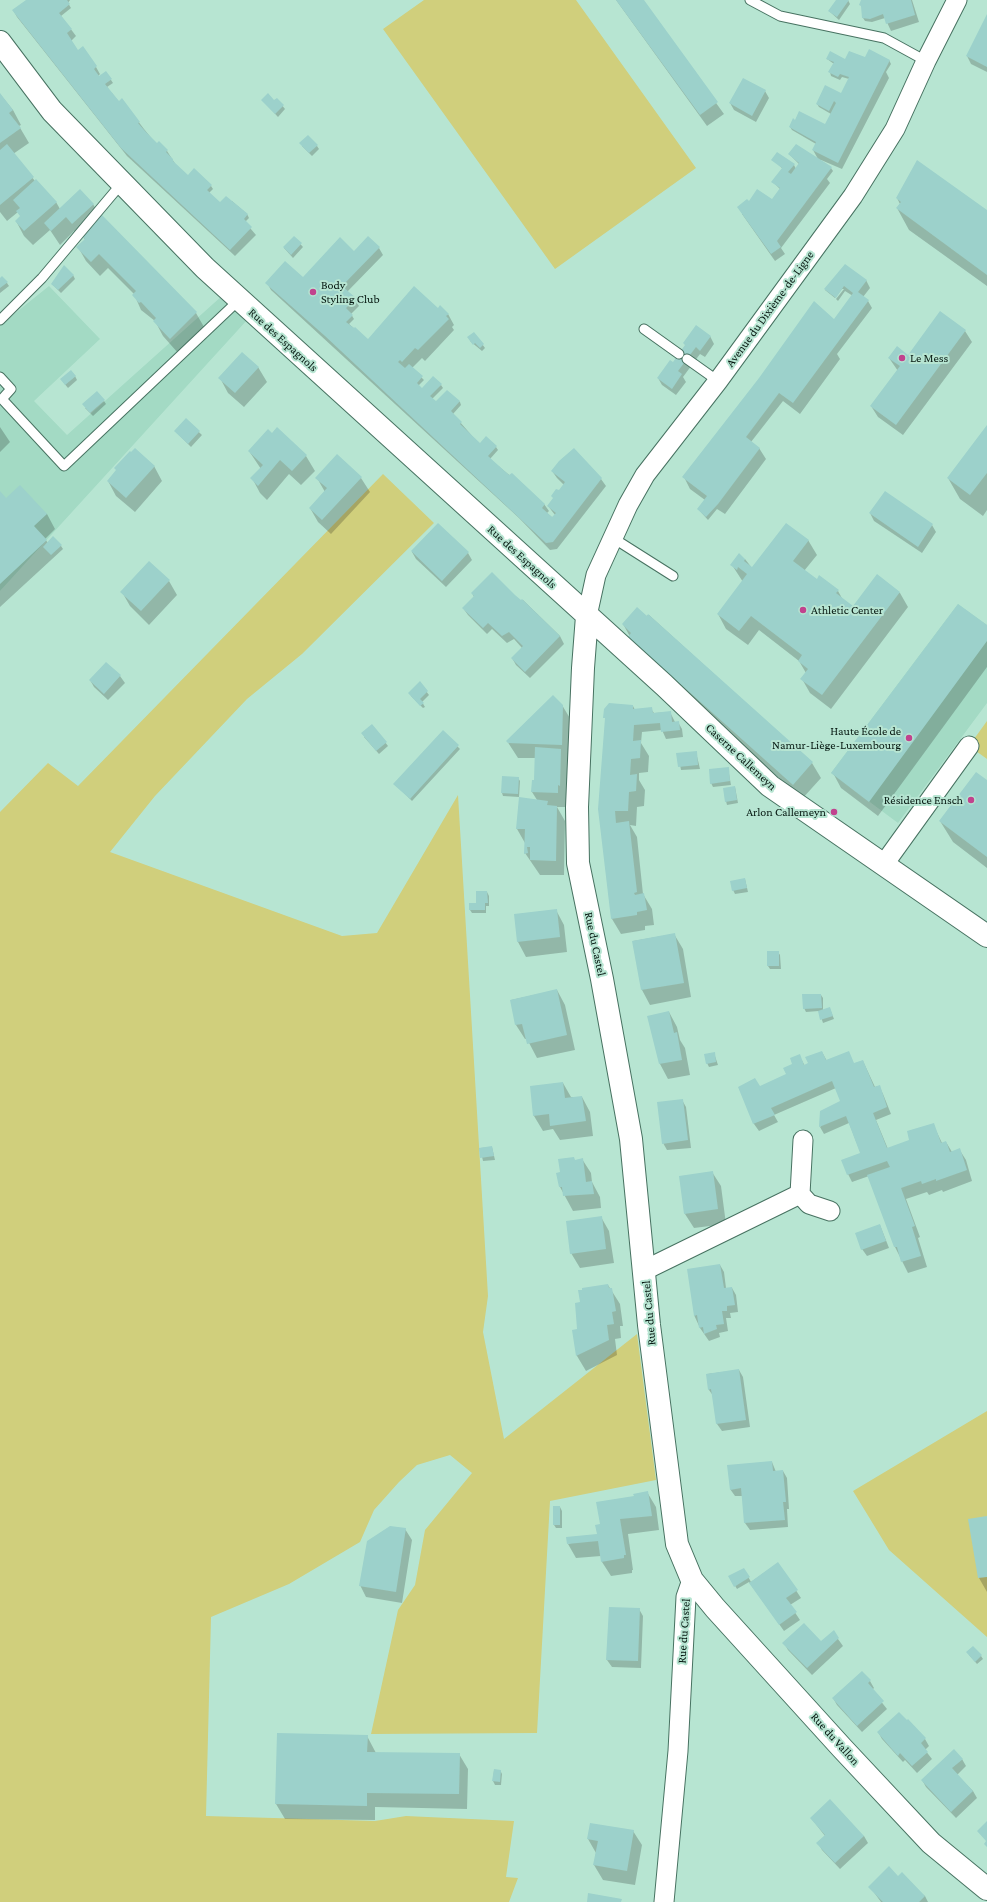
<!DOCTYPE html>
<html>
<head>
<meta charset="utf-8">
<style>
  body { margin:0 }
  canvas { display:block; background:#b7e5d2 }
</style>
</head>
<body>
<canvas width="987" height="1902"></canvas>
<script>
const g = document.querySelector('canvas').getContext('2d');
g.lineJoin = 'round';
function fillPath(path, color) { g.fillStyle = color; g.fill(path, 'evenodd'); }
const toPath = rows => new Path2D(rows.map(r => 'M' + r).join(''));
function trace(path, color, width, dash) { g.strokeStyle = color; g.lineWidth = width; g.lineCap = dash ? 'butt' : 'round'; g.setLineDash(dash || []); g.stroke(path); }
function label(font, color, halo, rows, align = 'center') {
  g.font = font + ' "Crimson Pro",serif'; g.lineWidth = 4; g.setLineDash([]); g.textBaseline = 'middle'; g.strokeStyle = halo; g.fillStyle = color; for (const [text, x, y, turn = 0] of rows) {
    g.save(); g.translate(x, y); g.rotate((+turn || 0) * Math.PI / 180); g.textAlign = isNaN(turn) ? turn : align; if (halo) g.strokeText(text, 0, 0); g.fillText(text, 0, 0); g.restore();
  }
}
const built = toPath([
  [49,286,100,339,34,401,67,435,223,295,248,319,0,591,0,321,3,323],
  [958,604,987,625,987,703,898,823,831,773]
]);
const green = toPath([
  [424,0,576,0,696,168,555,269,383,29],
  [383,474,434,523,302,654,247,699,155,796,110,852,342,936,377,933,458,795,488,1296,483,1332,504,1439,637,1334,656,1480,550,1501,537,1733,371,1734,398,1610,415,1585,425,1530,472,1473,450,1455,417,1465,399,1482,374,1510,360,1542,289,1584,211,1617,206,1816,375,1821,406,1816,514,1821,506,1877,518,1878,509,1902,0,1902,0,812,48,763,78,786],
  [987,721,987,759,969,746],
  [987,1411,987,1637,889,1550,853,1491]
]);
const shadow = toPath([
  [28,0,70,0,68,3,71,8,61,16,76,36,71,41,78,51,96,67,101,76,111,80,113,83,107,87,119,102,122,100,144,129,157,145,167,151,176,165,188,176,211,186,213,189,209,193,220,203,232,201,247,214,249,218,245,222,256,235,235,256,127,156,17,17,13,10],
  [100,74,104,82,98,76],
  [616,0,642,0,724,114,707,126],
  [837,0,848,0,850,4,839,20,829,11],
  [862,0,912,0,919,22,891,31,885,18,872,22,865,21,863,18],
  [987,17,987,72,971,64,967,56],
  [859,57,889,60,891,64,886,72,889,78,842,169,821,160,820,161,831,168,833,171,827,179,830,183,781,248,785,254,775,261,742,214,749,202,772,201,780,189,773,182,783,169,773,160,794,165,796,169,799,164,789,154,818,159,813,150,816,144,792,130,790,127,825,126,831,114,819,107,817,104,841,95,849,79,842,77,840,80,831,76,830,72,834,64,827,59,846,60],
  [765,91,769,98,756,122,734,110,730,103],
  [0,94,13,110,21,125,19,126,29,143,13,154,35,181,56,202,60,209,93,204,101,218,196,313,204,327,178,353,163,336,155,321,141,310,134,294,108,268,100,276,86,261,78,247,85,240,83,236,81,238,74,231,60,245,50,230,33,245,24,236,16,221,21,217,18,212,7,221,0,212],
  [277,99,285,109,278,117,262,100,274,101],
  [302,146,317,146,319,149,312,156],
  [897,198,987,212,987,286,909,230,897,208,900,204],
  [294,237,303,247,293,258,284,248],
  [379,248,383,255,347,292,355,299,359,306,351,314,354,319,349,324,368,340,438,309,448,314,454,325,452,327,454,330,425,361,422,358,412,368,424,380,418,386,422,389,441,385,443,388,432,399,436,402,447,391,460,402,461,405,453,414,480,445,496,447,498,450,490,459,544,504,549,511,547,513,553,518,555,515,548,506,564,485,557,478,552,471,574,449,601,479,606,486,557,549,550,550,519,518,271,290,267,283,303,278,354,252],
  [73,275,75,279,61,293,52,284],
  [0,279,7,283,9,286,0,293],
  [866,280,870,288,863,297,868,301,872,308,837,354,840,359,800,414,783,401,751,442,759,448,766,459,725,514,717,509,708,520,698,509,705,500,690,489,684,477,760,378,801,321,835,320,853,296,845,291,838,301,836,299,844,289,842,289,835,298,825,290],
  [941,313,965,331,972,342,903,435,878,417,871,406,898,371,889,358,908,356],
  [474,333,485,348,482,351,470,341],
  [710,336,714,344,705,357,700,354,683,377,686,382,676,395,662,385,658,378,673,364,686,346,684,343],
  [258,367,267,382,244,407,228,393,220,378],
  [75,376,77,380,68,388,63,382],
  [104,401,106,404,93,416,85,408],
  [186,420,202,435,191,447,175,431],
  [0,427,10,442,0,452],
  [987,427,987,510,983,516,960,499,948,478],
  [277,428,306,456,315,471,301,485,289,474,267,500,260,493,252,478,261,469,249,451,272,434],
  [131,453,154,466,162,481,135,512,116,496,108,481],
  [317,478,361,478,370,492,331,534,318,522,310,508,325,492],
  [0,493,6,499,47,514,55,529,45,539,48,543,61,546,63,549,0,607],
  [870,513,932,525,936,532,922,553,874,521],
  [808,540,817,555,804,571,817,580,838,591,843,600,853,607,877,576,900,593,908,607,831,709,810,693,802,679,806,673,799,661,759,630,748,645,726,629,718,614,743,582,732,565,745,559,752,568],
  [412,552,468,553,472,560,446,587,416,559],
  [169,581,177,595,149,625,130,606,122,592],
  [472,593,521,602,523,600,560,636,564,644,530,678,516,665,512,658,522,648,514,639,507,643,492,629,487,634,468,615,463,608,474,597],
  [649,615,812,763,821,778,802,799,638,651,623,624],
  [987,626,987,667,878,816,841,788,833,773],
  [106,663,120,676,125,683,108,700,94,687,90,680],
  [420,683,429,695,422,702,425,707,423,708,411,696],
  [562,705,571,720,570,760,567,759,569,764,568,800,566,800,566,807,557,807,565,821,564,875,540,875,525,853,525,843,517,829,537,800,532,792,535,781,536,758,518,758,507,741],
  [633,706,635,710,651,709,654,713,670,712,675,722,678,722,682,729,683,737,666,739,662,730,642,732,641,743,649,756,648,772,639,773,639,780,645,790,644,806,637,807,636,826,630,825,637,837,643,894,652,909,654,925,645,926,645,930,621,934,612,919,601,825],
  [372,725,388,746,379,754,364,737],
  [443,732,460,749,412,801,395,784],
  [696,752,700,769,681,770,678,754],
  [728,768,731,785,713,787,711,783],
  [518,778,520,781,519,797,503,796,502,793],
  [987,781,987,868,953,842,940,821],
  [735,787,738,803,727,805,726,801],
  [745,879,748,892,735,894,733,890],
  [487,892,489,896,489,906,486,906,486,913,472,913,470,910],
  [556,910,564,925,567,952,526,957,518,942,515,915],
  [674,934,683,949,691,997,650,1005,642,990,633,941],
  [778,952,780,955,781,969,770,969,768,966],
  [557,990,565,1005,575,1050,537,1058,527,1039,525,1039,516,1025,511,1000],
  [821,995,823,998,823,1011,830,1009,834,1019,823,1023,819,1011,806,1012,804,1008],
  [669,1012,677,1027,680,1040,685,1048,690,1075,668,1079,660,1064,655,1038],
  [822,1052,827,1061,854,1064,863,1061,875,1087,879,1086,883,1094,891,1114,876,1120,888,1149,911,1140,933,1124,942,1143,946,1142,952,1152,959,1149,966,1160,972,1181,943,1192,942,1190,929,1195,927,1192,906,1199,920,1237,918,1238,927,1267,908,1273,895,1247,869,1176,852,1182,848,1174,861,1154,849,1123,824,1134,820,1127,841,1102,836,1088,774,1115,778,1122,759,1131,754,1124,739,1087,760,1087,787,1075,799,1055,805,1066],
  [714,1053,718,1065,709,1067,707,1063],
  [563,1083,571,1097,582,1097,590,1112,593,1136,560,1140,553,1129,543,1131,534,1116,531,1087],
  [682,1100,686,1107,691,1148,667,1150,663,1143],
  [492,1147,495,1160,483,1161,480,1148],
  [582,1159,591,1173,592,1182,600,1197,601,1208,573,1211,560,1187,575,1161],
  [712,1172,721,1186,726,1224,694,1228,685,1214],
  [601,1217,609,1231,614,1263,580,1268,571,1253],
  [880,1225,889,1248,867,1256,862,1249],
  [720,1265,724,1272,726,1288,732,1288,736,1295,738,1312,730,1313,731,1318,726,1318,728,1331,719,1333,720,1337,709,1341,700,1328,694,1315],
  [608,1285,620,1304,623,1326,620,1326,621,1338,615,1339,617,1355,586,1371,577,1356,573,1331,578,1330,581,1303],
  [739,1370,743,1377,750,1427,722,1431,717,1424,714,1397,709,1390,707,1374],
  [772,1462,776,1472,783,1471,787,1478,789,1509,787,1509,788,1527,750,1530,745,1523,743,1496,735,1496,730,1489],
  [647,1492,656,1507,659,1530,628,1534,633,1570,632,1570,632,1573,611,1576,602,1562,601,1556,576,1558,568,1544,598,1535,601,1525,635,1497],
  [560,1507,562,1511,562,1528,556,1528,554,1525],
  [987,1517,987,1592,979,1578],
  [405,1529,412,1540,402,1603,366,1597,360,1585],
  [778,1563,801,1598,790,1605,800,1620,784,1631,749,1582,737,1589,730,1577,744,1569,751,1582],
  [639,1609,643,1616,641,1668,612,1667,607,1660],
  [833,1632,843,1646,812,1675,788,1650,784,1643,821,1643],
  [969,1655,981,1656,983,1659,977,1664],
  [862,1672,870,1681,874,1688,872,1690,887,1709,862,1732,837,1705,833,1698],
  [878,1732,925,1739,929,1746,925,1750,932,1759,917,1773,905,1760,903,1762,882,1739],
  [278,1734,367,1736,376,1753,459,1754,468,1769,467,1809,375,1807,375,1820,285,1819,276,1804],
  [962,1759,966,1766,957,1775,973,1791,977,1798,956,1818,926,1787,922,1780],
  [494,1770,500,1770,502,1774,501,1785,495,1785,493,1781],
  [811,1818,864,1836,868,1843,840,1869,822,1850,818,1843,825,1836],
  [633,1831,642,1845,635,1885,603,1880,594,1865,596,1853,588,1839],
  [898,1877,925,1896,928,1902,881,1902,870,1887]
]);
const building = toPath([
  [26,0,67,0,70,4,59,13,72,29,67,33,78,50,83,46,97,66,94,69,99,76,106,71,112,79,105,84,119,101,122,98,140,122,138,123,145,131,157,143,159,141,168,150,166,152,173,159,173,161,188,175,194,168,212,185,207,190,220,202,226,196,248,214,244,219,252,227,230,250,121,148,12,10],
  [616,0,644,0,718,102,700,115],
  [836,0,849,0,837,17,828,11],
  [861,0,911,0,915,15,886,24,883,14,870,19,862,18,861,6,859,5],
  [987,14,987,67,966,56],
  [869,49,890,60,838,163,812,150,816,142,789,127,793,118,795,120,799,111,825,124,836,103,834,101,829,111,816,104,825,85,841,93,849,77,840,74,838,77,828,72,834,62,826,59,830,51,845,59,849,51,865,57],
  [743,78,766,90,752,116,729,103],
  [0,93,13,110,9,113,21,128,0,143],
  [268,93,274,100,277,98,284,105,275,114,261,100],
  [308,135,318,145,309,153,299,143],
  [7,144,34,177,0,205,0,150],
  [796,144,832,167,777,241,781,247,771,254,737,207,747,199,749,201,757,189,772,199,780,188,771,182,782,168,771,160,777,152,795,164,788,172,791,174,799,163,788,154],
  [917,160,987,210,987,275,896,208,901,202,896,198],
  [36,179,57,202,24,231,15,221,20,216,16,211,20,208,13,200],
  [80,189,94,204,72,224,66,217,51,231,44,223],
  [102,215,197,312,170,339,153,321,156,318,141,302,139,303,132,295,136,291,99,254,91,262,76,247,85,239,81,235],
  [294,236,302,243,291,255,283,247],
  [368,236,380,247,342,286,356,298,346,308,353,315,346,322,354,328,355,327,368,339,414,286,438,308,440,305,449,314,446,316,449,319,418,350,415,348,402,362,400,360,398,362,405,368,409,364,423,376,417,383,422,388,433,376,442,384,430,396,436,401,447,390,460,401,451,411,462,422,460,424,480,443,486,436,497,446,488,456,509,475,512,473,545,504,542,508,552,517,556,513,547,506,553,498,551,496,556,489,559,490,565,482,551,471,559,461,574,448,602,478,553,542,546,543,325,336,265,283,285,261,303,277,340,237,354,251],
  [845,264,867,280,858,292,869,300,793,403,779,393,746,437,760,448,718,504,706,517,697,509,707,496,682,477,759,378,814,301,834,319,853,293,844,286,836,298,824,289],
  [64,265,74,275,58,290,51,284],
  [2,276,8,282,0,288,0,278],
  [940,311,966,330,896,425,870,406,900,366,888,358,897,346,908,355],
  [696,325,711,336,700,351,696,347,678,371,682,374,672,389,657,378,670,360,673,362,685,345,683,343],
  [474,332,484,344,480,348,475,343,473,345,467,337],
  [242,352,259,367,235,393,218,378],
  [71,370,76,376,65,385,60,379],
  [97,391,105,400,90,413,82,404],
  [186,418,200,431,188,444,174,431],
  [987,425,987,473,970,495,947,478],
  [277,427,307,455,292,471,280,460,258,486,250,478,263,465,248,451,268,429,272,433],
  [135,448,155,466,126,498,107,481,116,470,114,468,130,451,131,452],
  [337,454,362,477,322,520,309,508,327,488,315,478],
  [20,485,47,514,34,526,47,540,0,584,0,491,6,498],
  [885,491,933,524,918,547,869,513],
  [438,523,469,552,442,581,411,551],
  [786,523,809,540,793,561,817,579,819,575,839,590,836,593,853,606,877,574,900,592,822,695,800,679,808,669,798,661,802,655,751,616,739,631,717,614,747,574,738,567,737,570,730,565,739,553,745,559,744,561,752,567],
  [53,536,62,545,51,555,43,547],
  [149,561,170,580,141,611,120,592],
  [492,572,515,595,521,600,522,599,560,636,525,672,511,658,523,646,509,632,502,636,488,623,483,628,462,608,474,596,471,593],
  [958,604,987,625,987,641,869,802,831,773],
  [637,607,647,616,648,614,813,762,793,785,628,637,631,633,622,624],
  [106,662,121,675,104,694,89,680],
  [420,681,428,691,420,699,424,703,420,706,408,693],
  [553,695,563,705,562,745,508,743,506,741],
  [609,703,633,705,633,709,652,707,653,713,671,711,672,722,679,721,680,730,661,732,660,723,634,725,633,741,641,740,640,758,631,759,630,775,637,774,636,791,629,792,628,811,615,811,616,823,629,821,637,892,634,893,635,895,644,893,647,910,637,912,637,915,611,919,598,809,605,718,603,718,604,709],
  [372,724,387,742,376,751,361,733],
  [443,730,459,745,410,799,393,784],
  [535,747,561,749,560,786,558,785,558,793,531,792,532,780,534,780],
  [697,751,698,765,678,767,676,753],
  [729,767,730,781,710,784,709,769],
  [976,772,987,780,987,857,939,821],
  [502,776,519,777,518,794,501,793],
  [735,786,737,800,725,802,723,788],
  [519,797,548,801,547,805,557,806,556,861,530,860,530,847,527,847,528,853,524,854,525,829,516,829],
  [745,878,747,888,732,891,730,881],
  [476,891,487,891,488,903,485,903,485,910,469,910,469,903,476,903],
  [557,909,560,937,517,942,514,914],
  [675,933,684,983,641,990,632,941],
  [767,951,779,951,779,966,767,966],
  [557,989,567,1035,527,1044,522,1024,515,1025,510,1000],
  [802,994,821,994,822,1008,803,1009],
  [830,1007,833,1016,820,1020,818,1011],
  [669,1011,674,1033,677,1032,682,1060,659,1064,647,1016],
  [822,1051,826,1060,849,1051,854,1063,863,1060,874,1087,880,1085,887,1107,873,1113,887,1148,909,1140,907,1131,934,1123,941,1143,946,1141,950,1152,960,1148,967,1170,936,1181,936,1179,922,1184,921,1181,901,1188,915,1226,912,1227,921,1256,901,1262,897,1247,894,1247,867,1175,890,1167,887,1161,847,1175,841,1160,860,1153,846,1116,819,1127,820,1111,840,1101,832,1081,771,1108,775,1115,753,1124,738,1087,755,1078,760,1086,786,1074,783,1068,792,1064,790,1058,800,1054,804,1065,808,1063,805,1057],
  [715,1052,716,1062,706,1064,704,1054],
  [563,1082,565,1098,582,1096,586,1121,550,1126,549,1114,533,1116,530,1086],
  [683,1099,688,1140,662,1144,657,1102],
  [492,1146,494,1156,480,1158,479,1148],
  [574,1157,575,1160,583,1158,586,1182,592,1181,594,1194,563,1196,562,1187,559,1187,556,1173,560,1172,558,1159],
  [713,1171,718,1209,684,1214,679,1176],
  [602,1216,606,1249,570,1254,566,1221],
  [880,1224,886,1241,861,1250,855,1233],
  [720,1264,724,1288,732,1287,735,1305,727,1306,727,1311,722,1311,724,1324,716,1325,717,1329,704,1334,703,1327,699,1328,697,1315,694,1316,687,1269],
  [608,1284,609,1288,612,1288,616,1311,612,1312,614,1324,607,1325,609,1340,576,1356,572,1330,577,1329,575,1303,580,1302,578,1290,582,1290,582,1288],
  [739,1369,746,1420,716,1424,711,1389,708,1390,706,1374],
  [772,1461,773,1471,783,1470,786,1502,783,1502,785,1520,744,1523,741,1488,730,1490,727,1465],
  [648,1491,652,1516,620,1519,626,1555,624,1555,624,1558,601,1562,598,1541,567,1544,566,1537,597,1534,595,1525,600,1524,596,1502,634,1496,633,1494],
  [553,1506,560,1506,560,1525,553,1525],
  [987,1516,987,1577,978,1578,968,1519],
  [390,1526,406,1528,396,1592,359,1586,367,1541],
  [778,1562,798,1590,786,1598,797,1612,779,1625,749,1583],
  [744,1568,750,1577,734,1587,728,1576],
  [609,1607,640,1608,638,1661,606,1660],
  [804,1623,821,1641,834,1630,839,1638,807,1668,782,1643],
  [973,1646,982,1655,975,1662,966,1652],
  [862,1671,871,1680,868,1683,884,1701,857,1726,832,1698],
  [899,1712,907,1720,908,1719,926,1738,921,1743,928,1752,912,1766,900,1753,898,1756,877,1732],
  [277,1733,368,1735,367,1752,460,1753,459,1794,367,1793,367,1806,275,1804],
  [954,1749,963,1759,952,1768,973,1791,951,1812,921,1780],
  [494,1769,501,1770,500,1782,492,1781],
  [830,1799,864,1836,835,1863,816,1843,825,1835,810,1818],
  [987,1821,987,1847,984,1844,986,1841,977,1831],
  [590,1823,634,1830,627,1871,593,1865,598,1841,587,1839],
  [889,1866,898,1876,902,1872,925,1896,919,1902,883,1902,868,1887],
  [588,1893,622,1899,621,1902,587,1902]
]);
const service = toPath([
  [750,0,780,16,884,38,926,61],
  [0,320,42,278,122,183],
  [644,329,679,354],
  [687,359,718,381],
  [0,377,11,389,2,399,64,466,239,300],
  [613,538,673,576]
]);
const minor = toPath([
  [587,616,596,575,628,505,645,475,718,381,853,196,895,129,926,61,957,0],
  [884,864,969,746],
  [800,1194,809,1204,830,1211],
  [645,1270,800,1194,803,1140],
  [664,1902,678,1751,686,1597,692,1580]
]);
const tertiary = toPath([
  [0,42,52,111,205,268,664,685,770,786,987,936],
  [587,616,583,668,577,807,578,863,602,979,631,1139,649,1325,677,1544,692,1580,715,1608,842,1748,931,1843,987,1889]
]);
const markers = [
  [313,292,4,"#c1428e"],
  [902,358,4,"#c1428e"],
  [803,610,4,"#c1428e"],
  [909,738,4,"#c1428e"],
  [971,800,4,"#c1428e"],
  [834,812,4,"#c1428e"]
];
const poiNames = [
  ["Body",321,285],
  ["Styling Club",321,299],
  ["Le Mess",910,358],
  ["Athletic Center",811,610],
  ["Haute École de",901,731,"right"],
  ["Namur-Liège-Luxembourg",901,745,"right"],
  ["Résidence Ensch",963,800,"right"],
  ["Arlon Callemeyn",826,812,"right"]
];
const streetNames = [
  ["Avenue du Dixième-de-Ligne",770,309,-54],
  ["Rue des Espagnols",283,340,42],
  ["Rue des Espagnols",522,557,42],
  ["Caserne Callemeyn",741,757,43],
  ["Rue du Castel",595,944,78],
  ["Rue du Castel",649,1313,-95],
  ["Rue du Castel",684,1631,-86],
  ["Rue du Vallon",835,1739,48]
];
fillPath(built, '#a3dac4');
fillPath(green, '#d0cf7c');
fillPath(shadow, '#0003');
fillPath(building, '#9cd1cb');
trace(service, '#477261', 11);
trace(minor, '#477261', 21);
trace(tertiary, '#477261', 24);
trace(service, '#fff', 9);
trace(minor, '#fff', 19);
trace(tertiary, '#fff', 22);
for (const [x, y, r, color] of markers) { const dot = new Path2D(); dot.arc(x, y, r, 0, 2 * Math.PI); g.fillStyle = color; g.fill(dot); trace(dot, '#b7e5d2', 1.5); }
label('12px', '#071912', '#b7e5d2', poiNames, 'left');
label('12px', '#071912', '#b7e5d2', streetNames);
</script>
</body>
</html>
